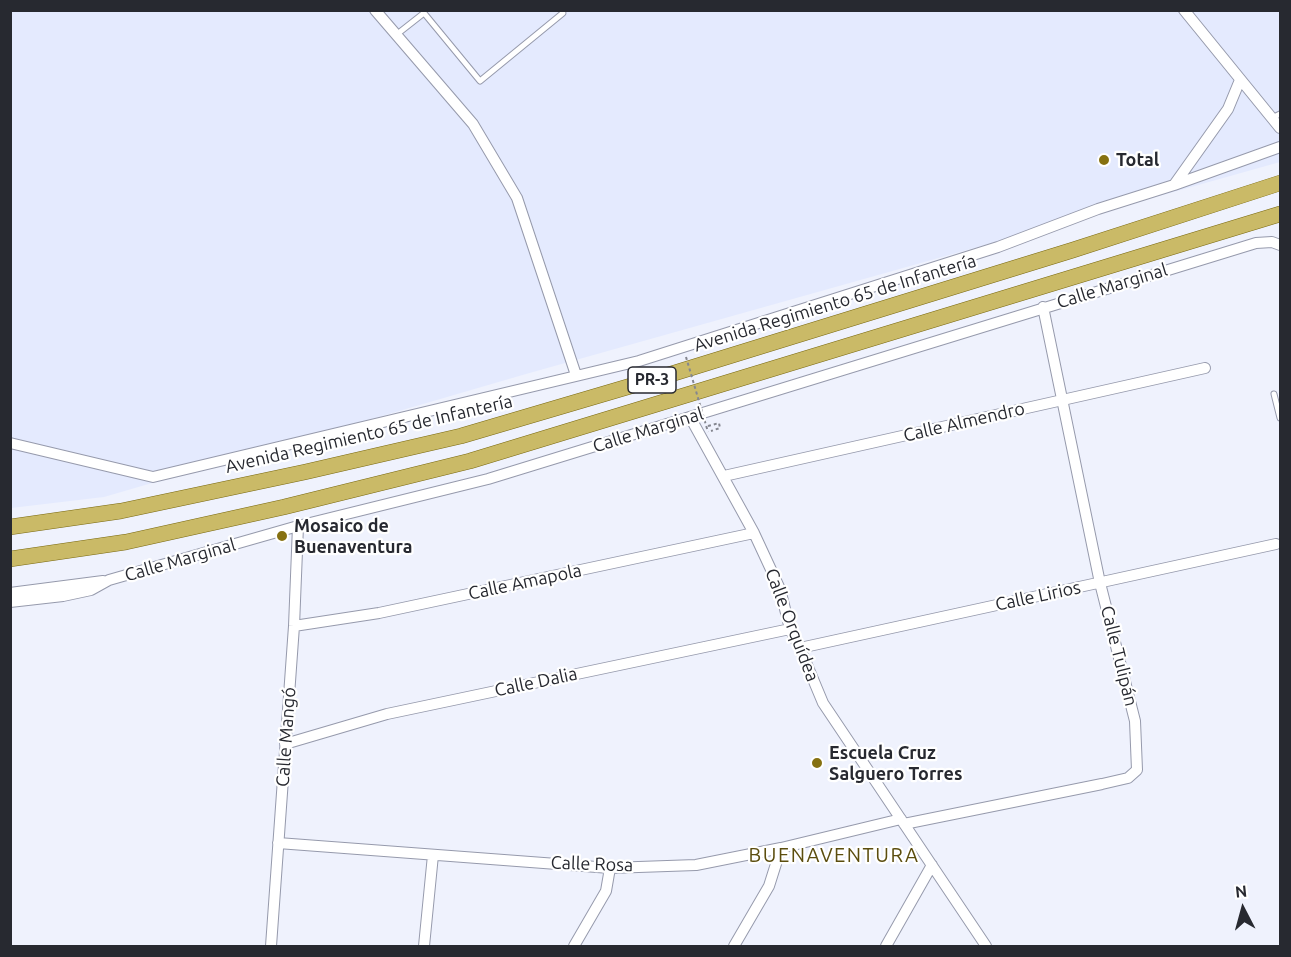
<!DOCTYPE html>
<html>
<head>
<meta charset="utf-8">
<style>
  body { margin:0 }
  #map { position:relative; width:1291px; height:957px; overflow:hidden; background:#eff2fd; font-family:Ubuntu,sans-serif }
  canvas { display:block }
  .frame { position:absolute; inset:0; border:12px solid #272930; pointer-events:none }
  .north { position:absolute; left:1213px; top:879px; width:60px; height:60px; -webkit-text-stroke:4px #fff; paint-order:stroke; rotate:354deg; font-size:16px; font-weight:700; line-height:24px; text-align:center; color:#272930 }
  .north::after { content:''; display:block; margin:auto; width:21px; height:27px; background:#272930; clip-path:polygon(50% 0,100% 100%,50% 72%,0 100%) }
</style>
</head>
<body>
<div id="map">
<canvas width="1291" height="957"></canvas>
<div class="frame"></div>
<div class="north">N</div>
</div>
<script>
const g = document.querySelector('canvas').getContext('2d');
g.lineJoin = 'round';
function fillPath(path, color) { g.fillStyle = color; g.fill(path, 'evenodd'); }
const toPath = rows => new Path2D(rows.map(r => 'M' + r).join(''));
function trace(path, color, width, dash) { g.strokeStyle = color; g.lineWidth = width; g.lineCap = dash ? 'butt' : 'round'; g.setLineDash(dash || []); g.stroke(path); }
function label(font, color, halo, rows, align = 'center') {
  g.font = font + ' Ubuntu,sans-serif'; g.lineWidth = 4.5; g.setLineDash([]); g.textBaseline = 'middle'; g.strokeStyle = halo; g.fillStyle = color; for (const [text, x, y, turn = 0] of rows) {
    g.save(); g.translate(x, y); g.rotate((+turn || 0) * Math.PI / 180); g.textAlign = isNaN(turn) ? turn : align; if (halo) g.strokeText(text, 0, 0); g.fillText(text, 0, 0); g.restore();
  }
}
const built = toPath([
  [10,11,1280,11,1280,162,526,374,104,497,11,508]
]);
const path = toPath([
  [708,426,719,423,720,428,711,431]
]);
const service = toPath([
  [396,35,424,13,480,81,563,13,562,10],
  [1272,118,1280,114],
  [1274,394,1280,418]
]);
const minor = toPath([
  [375,10,473,124,517,198,576,375],
  [1184,10,1280,128],
  [1174,185,1228,109,1240,80],
  [690,417,754,533,780,589,790,629,800,648,823,703,986,946],
  [10,443,153,477,639,361,998,247,1098,209,1174,185,1280,147],
  [724,476,1205,368],
  [10,593,103,581],
  [10,602,63,596,91,590,109,580,298,526,488,479,1256,243,1272,242,1280,245],
  [294,626,379,613,754,533],
  [800,648,1276,544],
  [285,744,387,714,790,629],
  [904,824,1102,784,1128,778,1137,770,1135,721,1100,583,1043,307],
  [278,843,610,868,696,865,781,848,901,819],
  [271,946,294,626,298,526],
  [424,946,433,855],
  [574,946,606,891,610,868],
  [734,946,769,886,781,848],
  [886,946,932,865]
]);
const primary = toPath([
  [10,527,121,511,305,472,461,436,668,375,1073,250,1280,183],
  [10,559,126,542,284,507,470,461,1280,214]
]);
const pathBridge = toPath([
  [686,357,708,432]
]);
const markers = [
  [1104,160,6,"#867111"],
  [282,536,6,"#867111"],
  [817,763,6,"#867111"]
];
const shields = [
  [652,380,48]
];
const shieldNames = [
  ["PR-3",652,380]
];
const poiNames = [
  ["Total",1116,160],
  ["Mosaico de",294,526],
  ["Buenaventura",294,547],
  ["Escuela Cruz",829,753],
  ["Salguero Torres",829,774]
];
const streetNames = [
  ["Calle Marginal",1112,286,-17],
  ["Avenida Regimiento 65 de Infantería",835,303,-17],
  ["Calle Almendro",964,422,-13],
  ["Calle Marginal",648,430,-17],
  ["Avenida Regimiento 65 de Infantería",369,434,-13],
  ["Calle Marginal",180,560,-16],
  ["Calle Amapola",525,582,-12],
  ["Calle Lirios",1038,596,-12],
  ["Calle Orquídea",792,625,69],
  ["Calle Tulipán",1119,656,76],
  ["Calle Dalia",536,682,-12],
  ["Calle Mangó",286,737,-86],
  ["Calle Rosa",592,864,2]
];
const neighbourhoodNames = [
  ["BUENAVENTURA",834,855]
];
fillPath(built, '#e4eafe');
trace(service, '#969aac', 7);
trace(minor, '#969aac', 12);
trace(primary, '#7a6911', 16);
trace(path, '#84868f', 2, [3, 3]);
trace(service, '#fff', 5);
trace(minor, '#fff', 10);
trace(primary, '#caba67', 15);
trace(pathBridge, '#84868f', 2, [3, 3]);
for (const [x, y, r, color] of markers) { const dot = new Path2D(); dot.arc(x, y, r, 0, 2 * Math.PI); g.fillStyle = color; g.fill(dot); trace(dot, '#fff', 2); }
for (const [x, y, w] of shields) { const box = new Path2D(); box.roundRect(x - w / 2, y - 13, w, 26, 4.5); g.fillStyle = '#fff'; g.fill(box); trace(box, '#272930', 1.5); }
label('bold 16px', '#272930', null, shieldNames);
label('bold 18px', '#272930', '#fff', poiNames, 'left');
label('18px', '#272930', '#fff', streetNames);
g.letterSpacing = '1.5px';
label('20px', '#5b4d0e', '#fff', neighbourhoodNames);
g.letterSpacing = '0px';
</script>
</body>
</html>
